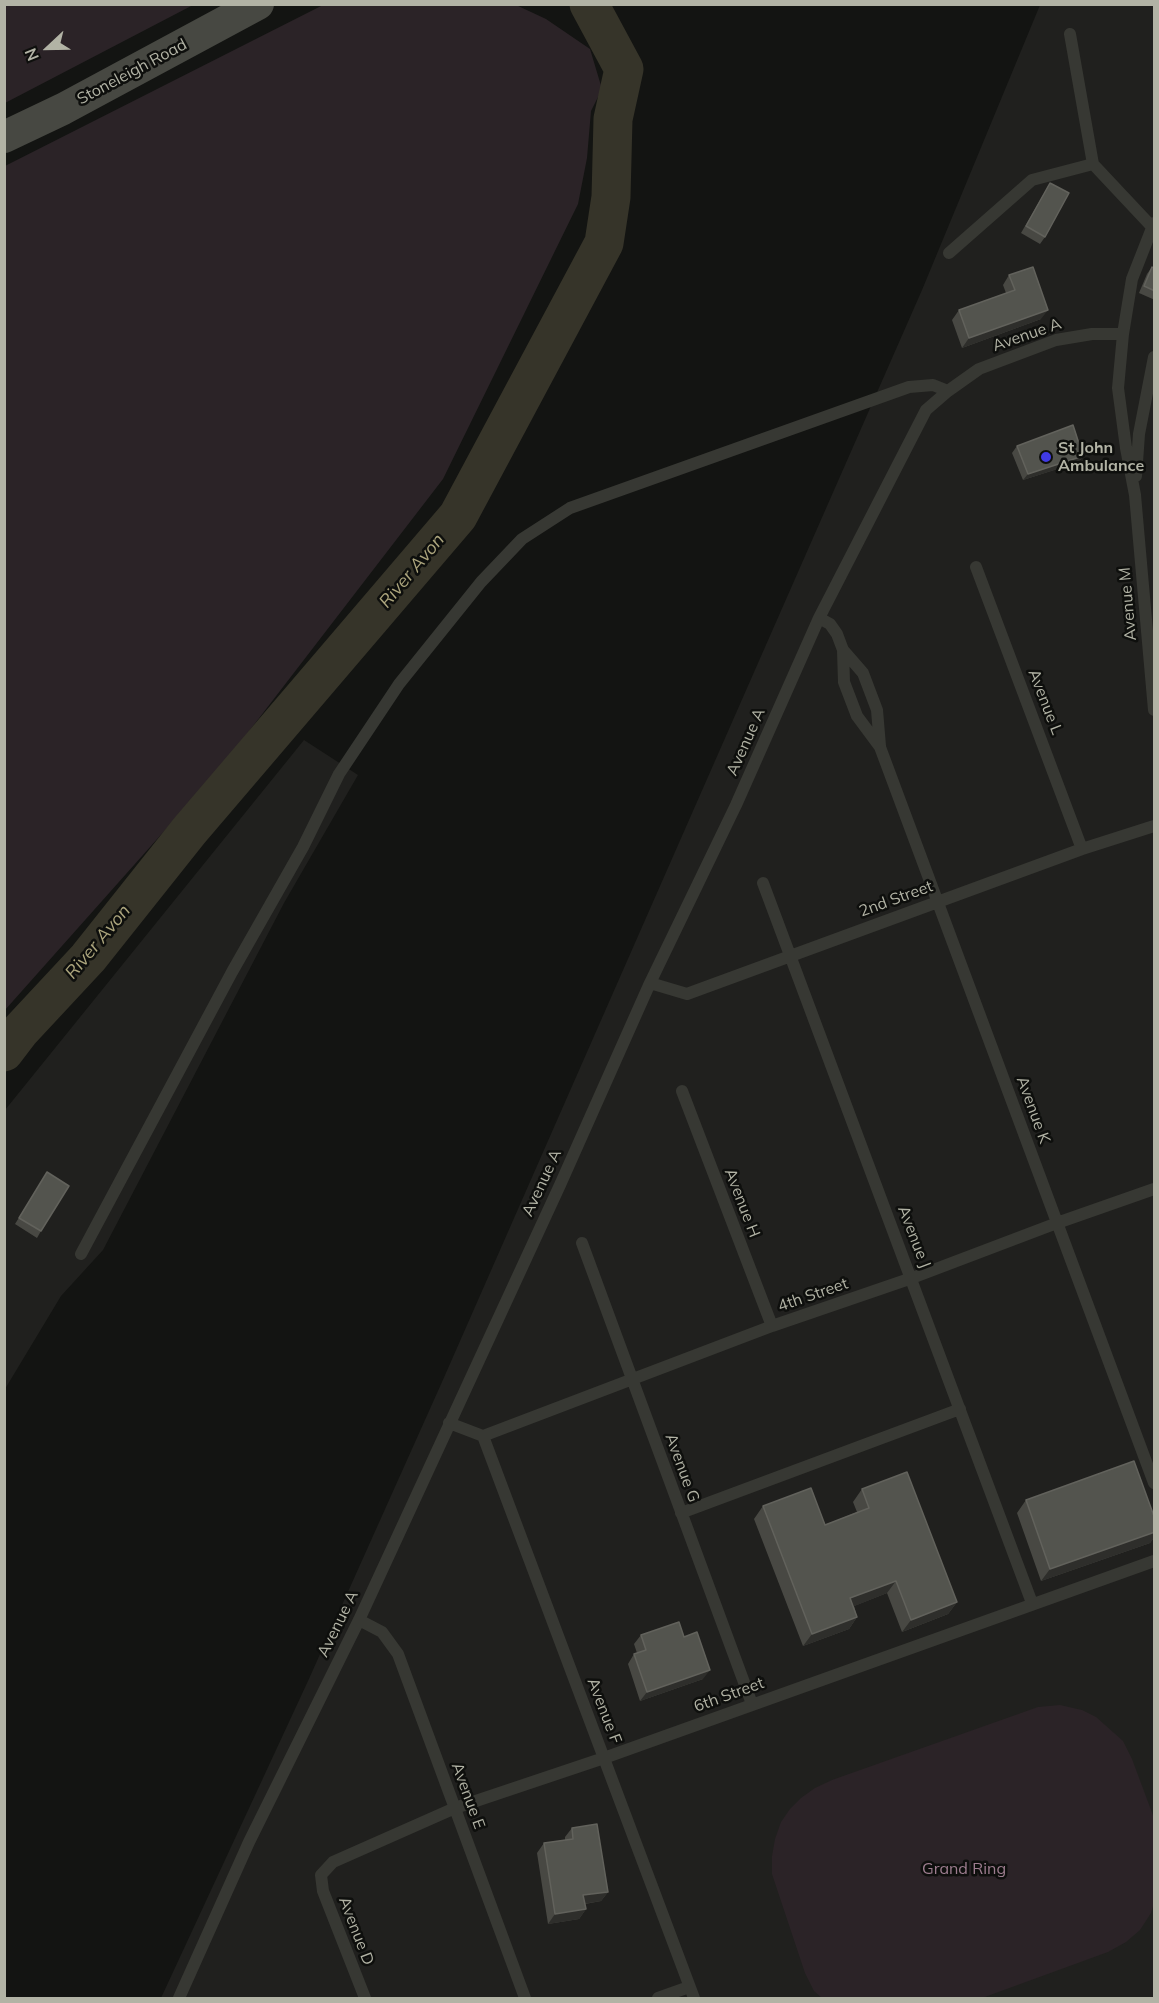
<!DOCTYPE html>
<html>
<head>
<meta charset="utf-8">
<style>
  body { margin:0 }
  #map { position:relative; width:1159px; height:2003px; overflow:hidden; background:#131412; font-family:Mulish,sans-serif }
  canvas { display:block }
  .frame { position:absolute; inset:0; border:6px solid #b2b3a5; pointer-events:none }
  .north { position:absolute; left:18px; top:18px; width:60px; height:60px; -webkit-text-stroke:4px #0e0f0d; paint-order:stroke; rotate:248deg; font-size:16px; font-weight:700; line-height:24px; text-align:center; color:#b2b3a5 }
  .north::after { content:''; display:block; margin:auto; width:21px; height:27px; background:#b2b3a5; clip-path:polygon(50% 0,100% 100%,50% 72%,0 100%) }
</style>
</head>
<body>
<div id="map">
<canvas width="1159" height="2003"></canvas>
<div class="frame"></div>
<div class="north">N</div>
</div>
<script>
const g = document.querySelector('canvas').getContext('2d');
g.lineJoin = 'round';
function fillPath(path, color) { g.fillStyle = color; g.fill(path, 'evenodd'); }
const toPath = rows => new Path2D(rows.map(r => 'M' + r).join(''));
function trace(path, color, width, dash) { g.strokeStyle = color; g.lineWidth = width; g.lineCap = dash ? 'butt' : 'round'; g.setLineDash(dash || []); g.stroke(path); }
function label(font, color, halo, rows, align = 'center') {
  g.font = font + ' Mulish,sans-serif'; g.lineWidth = 5; g.setLineDash([]); g.textBaseline = 'middle'; g.strokeStyle = halo; g.fillStyle = color; for (const [text, x, y, turn = 0] of rows) {
    g.save(); g.translate(x, y); g.rotate((+turn || 0) * Math.PI / 180); g.textAlign = isNaN(turn) ? turn : align; if (halo) g.strokeText(text, 0, 0); g.fillText(text, 0, 0); g.restore();
  }
}
const built = toPath([
  [1040,5,1154,5,1154,1998,161,1998,308,1681,442,1382,922,290],
  [304,740,358,775,284,903,103,1250,61,1296,5,1389,5,1110]
]);
const green = toPath([
  [5,4,193,4,193,5,5,103],
  [325,4,516,5,546,19,590,49,602,89,591,111,587,158,578,204,443,479,223,765,5,1010,5,166],
  [1060,1705,1082,1710,1096,1717,1123,1741,1132,1759,1154,1818,1154,1903,1151,1913,1140,1930,1126,1942,1108,1952,982,1998,822,1998,814,1991,805,1973,772,1874,772,1856,775,1839,781,1822,790,1809,801,1798,815,1788,832,1780,1038,1707]
]);
const river = toPath([
  [4,1052,20,1031,88,958,189,831,458,516,604,243,611,197,613,119,624,69,589,4]
]);
const service = toPath([
  [1070,34,1093,164],
  [1154,223,1132,279,1123,334,1118,388,1126,448,1135,495,1154,710],
  [949,253,1032,180,1093,164,1154,229],
  [1136,476,1139,434,1154,357],
  [976,567,1082,849],
  [819,618,830,624,837,634,843,650,844,682,857,716,880,747,1154,1483],
  [843,650,863,673,877,710,880,746],
  [763,883,1032,1603],
  [650,983,687,994,1082,849,1154,826],
  [682,1091,772,1326],
  [582,1243,752,1704],
  [81,1254,232,972,303,847,339,774,399,684,481,582,522,539,570,508,909,387,933,385,948,391],
  [449,1423,483,1436],
  [483,1436,772,1326,912,1278,1057,1223,1154,1189],
  [483,1436,694,1998],
  [681,1513,960,1409],
  [359,1620,382,1632,398,1654,525,1998],
  [179,1998,249,1842,359,1620,560,1185,650,983,736,805,819,618,926,410,948,391,979,369,1056,340,1092,334,1123,334],
  [365,1998,323,1891,321,1875,333,1862,455,1808,604,1758,1154,1561],
  [658,1998,689,1987]
]);
const secondary = toPath([
  [4,137,63,109,258,4]
]);
const wall = toPath([
  [1050,183,1045,237,1040,244,1021,233],
  [1152,267,1155,269,1155,300,1139,293,1147,274],
  [1009,275,1041,319,962,348,952,320,959,310,1006,293,1003,285],
  [1017,446,1083,456,1079,462,1023,480,1012,453],
  [43,1179,41,1231,37,1238,15,1224],
  [862,1489,957,1602,948,1614,902,1632,887,1593,854,1606,857,1617,849,1629,803,1646,754,1519,763,1506,825,1525,857,1512,853,1502],
  [1026,1500,1155,1519,1155,1536,1150,1543,1041,1581,1017,1513],
  [641,1635,684,1637,703,1679,640,1701,628,1664,634,1654,637,1653,634,1644],
  [572,1828,608,1892,601,1901,585,1904,586,1909,579,1919,548,1924,537,1853,544,1843,565,1840,565,1837]
]);
const shadedWall = toPath([
  [1048,310,1041,319,962,348,969,338],
  [1083,456,1079,462,1023,480,1028,474],
  [1155,1532,1155,1536,1150,1543,1041,1581,1050,1569],
  [896,1581,887,1593,842,1611,850,1598],
  [957,1602,948,1614,902,1632,911,1620],
  [857,1617,849,1629,803,1646,812,1634],
  [710,1670,703,1679,640,1701,647,1692],
  [608,1892,601,1901,577,1905,583,1895],
  [586,1909,579,1919,548,1924,555,1914]
]);
const building = toPath([
  [1050,183,1069,193,1045,237,1026,226,1050,183],
  [1033,267,1048,310,969,338,959,310,1015,290,1009,275,1033,267],
  [1152,267,1155,269,1155,291,1144,286,1152,267],
  [1073,425,1083,456,1028,474,1017,446,1073,425],
  [47,1172,69,1186,41,1231,19,1218,47,1172],
  [1134,1461,1155,1519,1155,1532,1050,1569,1026,1500,1134,1461],
  [907,1472,957,1602,911,1620,896,1581,850,1598,857,1617,812,1634,763,1506,811,1488,825,1525,869,1508,862,1489,907,1472],
  [679,1622,684,1637,697,1632,710,1670,647,1692,634,1654,646,1650,641,1635,679,1622],
  [597,1824,608,1892,583,1895,586,1909,555,1914,544,1843,573,1839,572,1828,597,1824]
]);
const markers = [
  [1046,457,6,"#403ae4"]
];
const streetNames = [
  ["Stoneleigh Road",132,72,-28],
  ["Avenue A",1027,335,-19],
  ["Avenue M",1128,604,-95],
  ["Avenue L",1045,702,69],
  ["Avenue A",746,742,-66],
  ["2nd Street",896,899,-20],
  ["Avenue K",1033,1110,70],
  ["Avenue A",542,1183,-65],
  ["Avenue H",742,1203,69],
  ["Avenue J",914,1237,69],
  ["4th Street",813,1295,-19],
  ["Avenue G",682,1468,70],
  ["Avenue A",338,1624,-64],
  ["6th Street",729,1695,-20],
  ["Avenue F",604,1711,69],
  ["Avenue E",468,1796,70],
  ["Avenue D",356,1931,69]
];
const poiNames = [
  ["St John",1058,448],
  ["Ambulance",1058,466]
];
const parkNames = [
  ["Grand Ring",964,1869]
];
const waterNames = [
  ["River Avon",412,571,-50],
  ["River Avon",98,942,-50]
];
fillPath(built, '#20201e');
fillPath(green, '#2b2327');
trace(river, '#363429', 39);
trace(service, '#373833', 12);
trace(secondary, '#474842', 32);
fillPath(wall, '#484843');
fillPath(shadedWall, '#2e2e2b');
fillPath(building, '#53544e');
trace(building, '#62625c', 1.5);
for (const [x, y, r, color] of markers) { const dot = new Path2D(); dot.arc(x, y, r, 0, 2 * Math.PI); g.fillStyle = color; g.fill(dot); trace(dot, '#0e0f0d', 2); }
label('16px', '#b2b3a5', '#0e0f0d', streetNames);
label('bold 16px', '#b2b3a5', '#0e0f0d', poiNames, 'left');
label('16px', '#9d7d8f', '#0e0f0d', parkNames);
label('italic 18px', '#aca57d', '#0e0f0d', waterNames);
</script>
</body>
</html>
